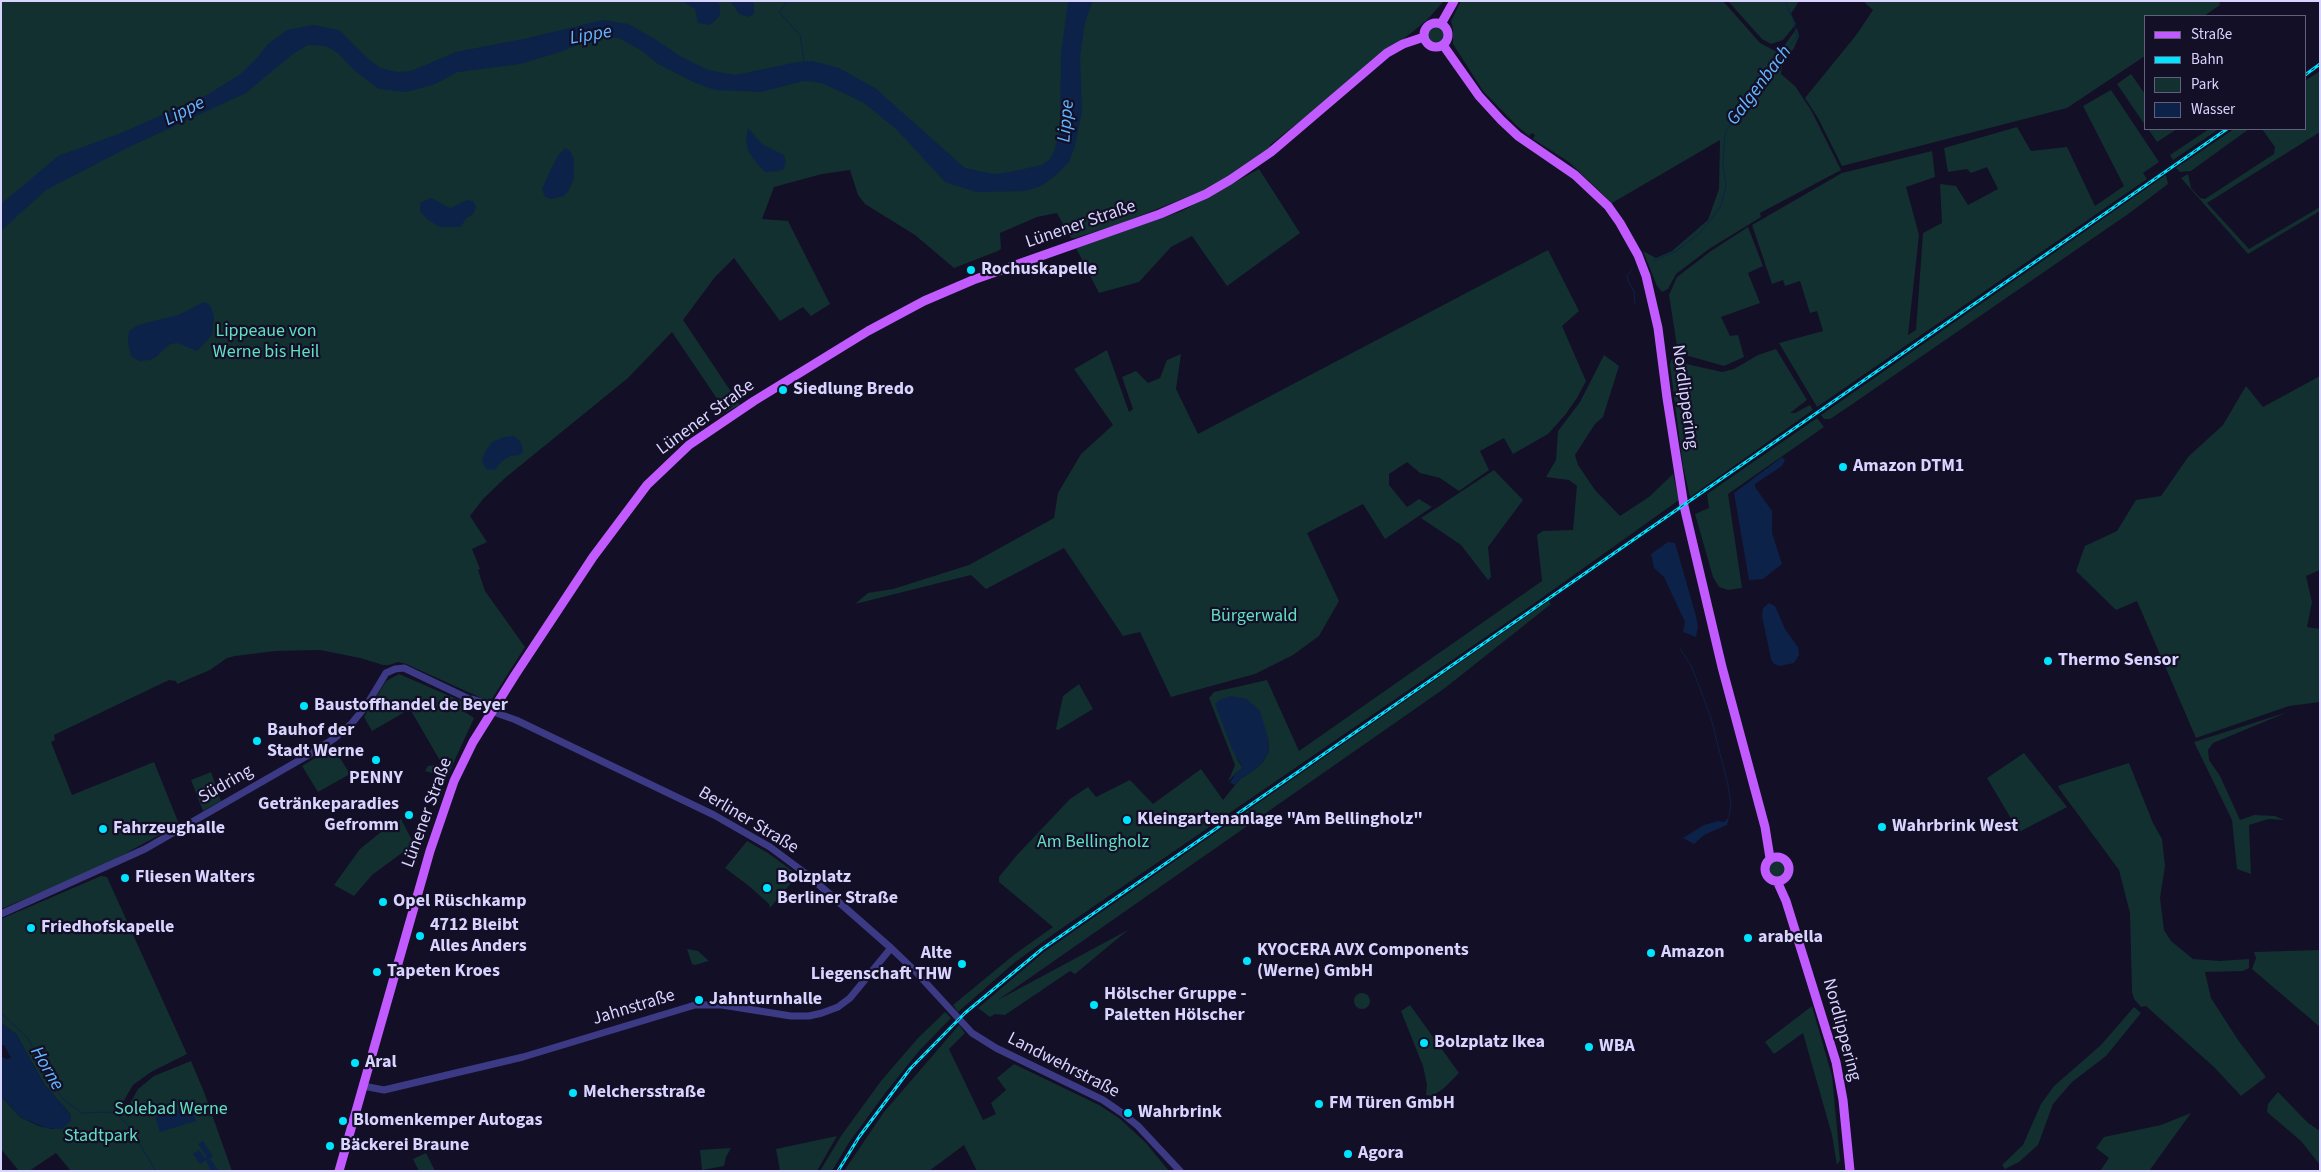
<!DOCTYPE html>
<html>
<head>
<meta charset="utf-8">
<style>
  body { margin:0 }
  #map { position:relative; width:2321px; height:1172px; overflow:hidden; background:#130f26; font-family:"Source Sans 3",sans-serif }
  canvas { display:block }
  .frame { position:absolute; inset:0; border:2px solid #d9d4ff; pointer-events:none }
  .legend { position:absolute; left:2144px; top:15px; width:162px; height:115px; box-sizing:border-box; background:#130f26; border:1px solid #625e7d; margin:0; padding:6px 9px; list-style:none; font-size:15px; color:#d9d4ff }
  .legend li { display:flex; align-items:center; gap:10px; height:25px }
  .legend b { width:25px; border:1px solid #625e7d }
</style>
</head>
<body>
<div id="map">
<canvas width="2321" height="1172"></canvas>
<div class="frame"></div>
<ul class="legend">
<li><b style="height:6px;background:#c25bff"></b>Straße</li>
<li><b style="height:6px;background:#00e5ff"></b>Bahn</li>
<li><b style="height:14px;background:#12302f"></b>Park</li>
<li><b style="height:14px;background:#0c2248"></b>Wasser</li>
</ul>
</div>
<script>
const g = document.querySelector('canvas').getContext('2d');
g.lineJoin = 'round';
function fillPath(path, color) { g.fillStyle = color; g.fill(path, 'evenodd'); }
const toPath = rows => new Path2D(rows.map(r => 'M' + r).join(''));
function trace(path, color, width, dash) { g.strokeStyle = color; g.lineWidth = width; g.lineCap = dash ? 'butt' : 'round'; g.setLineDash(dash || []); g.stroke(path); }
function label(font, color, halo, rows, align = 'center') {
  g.font = font + ' "Source Sans 3",sans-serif'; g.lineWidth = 4.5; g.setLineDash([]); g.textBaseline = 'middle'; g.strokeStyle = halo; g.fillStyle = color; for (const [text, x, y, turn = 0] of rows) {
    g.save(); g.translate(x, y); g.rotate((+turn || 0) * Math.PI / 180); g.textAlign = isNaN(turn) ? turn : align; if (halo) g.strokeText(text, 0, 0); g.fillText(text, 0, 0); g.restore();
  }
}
const green = toPath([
  [1,1,1444,1,1426,21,1270,145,1271,148,1222,183,1122,223,1075,238,1071,238,1057,213,1037,217,1000,233,1001,249,998,251,954,268,915,235,865,204,858,195,850,170,822,174,774,187,762,219,788,221,830,304,811,316,803,307,780,321,734,258,715,277,683,320,740,405,726,412,672,332,628,378,505,478,483,499,470,516,487,542,472,549,480,569,478,570,485,591,525,647,490,702,406,664,398,662,389,665,383,665,360,658,320,650,275,651,235,656,227,658,210,670,177,684,176,681,169,680,54,735,55,740,51,742,72,795,154,762,179,824,103,866,1,909],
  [1461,1,1723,1,1760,43,1779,53,1797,28,1799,36,1794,48,1782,65,1781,74,1795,86,1811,110,1841,170,1760,213,1761,217,1709,249,1676,274,1668,289,1662,292,1657,286,1643,251,1656,258,1672,251,1708,220,1719,189,1720,140,1612,203,1569,162,1533,139,1535,135,1532,133,1529,136,1516,125,1483,91,1453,44,1453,29,1451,21],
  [1728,1,1799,1,1791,14,1796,24,1783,40,1771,44,1762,39],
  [1863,1,2219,1,2220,5,2204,16,2145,16,2145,56,2067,108,1842,166,1818,118,1805,98,1857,34,1873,10],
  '1426 35a10 10 0 1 1 20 0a10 10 0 1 1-20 0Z',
  [2320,71,2320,132,2207,203,2249,249,2320,207,2320,211,2248,254,2181,178,2188,174,2191,188,2200,198,2205,199,2274,154,2275,147,2262,129,2305,129,2305,81],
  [2131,74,2145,94,2145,125,2117,84],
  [2111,90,2159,162,2143,173,2147,179,1817,407,1779,343,1823,331,1817,311,1810,313,1800,281,1785,286,1783,280,1772,284,1752,225,1842,173,1932,151,1935,177,1906,187,1919,235,1908,335,1916,330,1923,233,1942,223,1940,184,1956,186,1968,205,1998,189,1987,167,1971,173,1967,169,1948,172,1944,148,2017,127,2031,151,2067,147,2095,206,2124,186,2083,106],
  [2148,129,2177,129,2157,142],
  [2209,129,2219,129,2173,160,2170,155],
  [2234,129,2249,129,2191,171,2180,172,2176,168],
  [1259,169,1300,233,1227,286,1192,236,1171,247,1139,282,1099,293,1076,248,1182,211],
  [2166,175,2168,184,2131,212,1851,405,1830,419,1824,419,1821,415],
  [1748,227,1763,266,1748,273,1760,303,1721,317,1730,336,1738,335,1744,357,1724,366,1678,353,1669,295,1677,277,1711,251],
  [1548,250,1579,311,1562,326,1586,381,1577,398,1565,415,1548,434,1513,454,1504,438,1480,451,1489,470,1459,491,1440,478,1420,473,1407,462,1389,474,1389,485,1407,507,1419,499,1432,507,1385,539,1363,504,1307,533,1339,601,1319,636,1293,655,1255,674,1171,697,1140,632,1123,636,1064,548,986,589,971,575,855,604,868,593,893,589,969,565,1054,518,1058,493,1081,454,1113,425,1074,369,1107,350,1129,412,1133,409,1122,377,1136,371,1148,383,1160,378,1167,360,1181,354,1176,389,1198,434],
  [1776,349,1807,400,1790,413,1795,413,1810,405,1813,410,1690,497,1683,466,1670,365,1671,360,1674,359,1678,362,1722,372,1734,369,1758,355],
  [1604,355,1619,366,1603,417,1595,424,1575,455,1578,465,1595,490,1620,516,1649,497,1673,474,1679,500,1522,612,1055,933,1014,963,958,1012,953,1005,1015,954,1053,927,999,882,999,877,1017,855,1070,799,1088,787,1096,797,1130,780,1153,804,1201,769,1223,800,1240,779,1253,771,1263,762,1269,751,1268,738,1225,726,1238,761,1243,768,1236,773,1228,782,1235,765,1209,698,1214,692,1267,680,1299,751,1542,581,1537,535,1543,531,1573,530,1577,486,1569,480,1546,477,1556,460,1558,431,1580,402],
  [2320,376,2320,570,2306,576,2312,602,2307,627,2320,629,2320,702,2289,706,2196,738,2137,601,2116,610,2076,571,2085,546,2117,531,2136,500,2161,496,2188,457,2223,425,2246,386,2263,407],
  [1817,418,1824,427,1728,494,1742,588,1728,590,1719,587,1713,577,1695,514,1709,508,1707,494],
  [1494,470,1523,500,1488,547,1491,577,1488,580,1461,545,1421,518],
  [1549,601,1551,604,1445,688,998,1000,1128,930,1075,974,1070,971,1005,1015,995,1014,990,1017,978,1008,1044,952],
  [399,674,466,703,462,710,474,718,448,775,444,776,425,771,428,766,442,764,410,709,372,731,364,717,386,681],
  [1079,684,1093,709,1058,730,1056,729,1063,696],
  [2288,712,2213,743,2208,750,2209,760,2220,776,2240,820,2254,815,2275,816,2284,820,2268,819,2249,825,2251,874,2237,869,2232,820,2194,742],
  [333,747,350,774,318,792,302,766],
  [2024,753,2067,807,2019,832,1987,778],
  [2129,763,2153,823,2162,839,2165,866,2160,898,2164,930,2171,941,2193,959,2220,961,2249,959,2249,968,2243,971,2205,972,2211,998,2238,1040,2266,1077,2241,1096,2215,1068,2146,1006,2141,1007,2134,999,2132,992,2130,913,2119,870,2060,790,2058,786,2063,784],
  [211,772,221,801,203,811,191,780],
  [401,819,414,844,372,875,354,896,334,885,360,849,386,828],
  [747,841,768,853,798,875,770,908,769,904,749,886,725,868],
  '1767 869a10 10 0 1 1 20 0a10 10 0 1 1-20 0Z',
  [101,876,107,877,187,1054,151,1072,133,1085,123,1102,128,1107,138,1089,154,1076,191,1061,204,1092,232,1171,71,1171,56,1153,29,1171,19,1171,1,1149,1,1096,20,1117,39,1126,53,1129,71,1115,44,1084,16,1034,1,1023,1,919],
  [687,949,698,951,709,961,695,965,692,964],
  [2320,950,2320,1027,2252,969,2256,958,2254,952],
  '1354 1001a8 8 0 1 1 16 0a8 8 0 1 1-16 0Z',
  [1410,1005,1459,1073,1443,1089,1432,1096,1426,1095,1427,1085,1423,1066,1401,1011],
  [1812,1006,1832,1076,1840,1160,1837,1165,1832,1135,1803,1033,1774,1054,1765,1042],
  [2134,1007,2141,1013,2106,1056,2072,1082,2053,1104,2038,1145,2019,1162,2005,1169,2002,1165,2023,1145,2041,1104,2054,1086,2101,1045],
  [945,1012,951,1018,919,1051,886,1092,848,1144,832,1171,820,1171,841,1136,881,1081,918,1038],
  [959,1025,965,1033,949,1049,983,1120,996,1114,991,1103,1006,1090,997,1078,1014,1064,1099,1105,1119,1118,1146,1143,1169,1171,977,1171,964,1145,929,1171,844,1171,884,1112],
  [2278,1092,2308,1123,2320,1131,2320,1165,2301,1141,2267,1112,2268,1104],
  [2191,1113,2149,1171,2100,1171,2109,1158,2096,1148,2104,1137,2161,1125],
  [837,1136,817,1171,780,1171,776,1149],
  [731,1148,726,1157,724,1166,702,1170,700,1150],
  [426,1153,435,1171,419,1171,413,1159]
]);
const water = toPath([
  [683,1,717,1,720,5,720,15,715,21,709,25,698,23,695,9],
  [730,1,752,1,754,4,754,14,748,17,739,14],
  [1093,1,1085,22,1080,57,1082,111,1075,146,1069,162,1057,174,1043,185,1026,191,976,192,945,182,896,129,864,103,822,83,804,81,761,92,715,90,693,82,658,64,642,51,619,38,598,37,560,52,520,64,458,72,433,85,406,92,379,89,355,71,338,53,326,46,308,45,293,54,246,93,127,148,46,190,1,231,1,204,58,156,121,133,207,95,239,75,256,59,268,44,287,30,314,25,339,30,368,59,381,68,397,72,411,71,456,52,528,38,603,20,628,24,655,39,680,56,708,70,735,75,798,62,812,61,839,68,875,88,965,168,994,174,1010,172,1042,165,1049,160,1054,152,1060,129,1061,54,1068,2],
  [748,128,762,144,784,155,786,162,784,169,779,171,765,172,759,166,748,151,746,141],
  [565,148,570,151,574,159,574,178,569,190,564,196,551,199,545,197,542,189,550,171,558,156],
  [431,198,450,208,467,200,473,201,476,207,473,214,466,218,461,227,440,227,428,220,420,211,420,203],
  [204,302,210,305,214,316,212,335,197,351,177,343,170,344,156,357,149,360,139,361,131,356,128,343,129,331,138,325,178,315],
  [514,436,521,442,523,452,520,455,510,456,502,461,495,470,486,469,482,461,485,452,492,442,504,437],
  [1782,457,1785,460,1782,466,1755,484,1755,487,1772,511,1772,533,1782,564,1763,579,1751,580,1749,580,1734,493],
  [1668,542,1675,543,1678,553,1696,616,1698,627,1696,637,1683,632,1685,622,1664,577,1654,568,1651,554],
  [1769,603,1775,606,1785,629,1798,647,1799,655,1794,663,1780,666,1774,664,1771,659,1762,616,1763,608],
  [1231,696,1247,699,1260,711,1268,738,1269,751,1263,762,1253,771,1240,779,1235,785,1230,783,1236,773,1243,768,1233,751,1215,704,1219,700],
  [1729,817,1727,825,1704,835,1694,844,1683,838,1704,825,1718,821,1724,822],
  [1,1023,16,1034,44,1084,71,1115,71,1121,62,1129,46,1128,20,1117,1,1096,1,1056,6,1059,11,1058,4,1045,1,1045],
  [191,1106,196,1121,160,1132,155,1117],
  [203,1141,213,1156,209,1160,211,1160,219,1171,211,1171,206,1160,200,1164,193,1154,199,1150,205,1158,207,1157,198,1144]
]);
const stream = toPath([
  [785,1,786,4,779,12,800,35,804,61],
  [1654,261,1676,251,1699,234,1721,206,1726,186,1723,163,1725,134,1748,96,1797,37,1793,19,1785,1],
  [1632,269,1627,276,1628,281,1634,291,1635,303],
  [1680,649,1691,665,1711,718,1728,785,1731,805,1729,817],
  [1,1013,27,1037,54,1087,63,1099,82,1113,108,1112,117,1114,130,1128,156,1171]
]);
const minor = toPath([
  [472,699,485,703,493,710],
  [1,914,145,849,305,757,335,738,352,723,366,706,386,673,395,669,404,668,467,698,482,708,516,720,714,815,770,847,809,876,891,948,915,971,972,1033,996,1048,1103,1100,1122,1113,1138,1126,1180,1171],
  [363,1086,384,1090,523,1057,695,1005,722,1005,791,1016,809,1016,822,1013,838,1007,850,998,891,948]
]);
const major = toPath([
  '1424 35a12 12 0 1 1 24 0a12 12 0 1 1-24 0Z',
  [1441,24,1454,1],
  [1443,45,1479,96,1501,120,1518,136,1575,175,1608,206,1620,223,1638,255,1646,276,1658,328,1667,398,1684,506,1722,667,1765,827,1770,858],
  '1765 869a12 12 0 1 1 24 0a12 12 0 1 1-24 0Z',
  [1777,881,1786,901,1836,1062,1843,1100,1850,1171],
  [339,1171,430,851,454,781,473,742,515,675,593,557,647,485,689,445,754,401,868,331,924,301,973,280,1160,214,1206,194,1230,180,1271,152,1387,53,1403,44,1424,37]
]);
const rail = toPath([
  [2305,75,2320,64],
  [838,1171,859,1137,910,1069,965,1013,1042,949,2227,129]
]);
const markers = [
  [971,270,5,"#00e5ff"],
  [783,390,5,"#00e5ff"],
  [1843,467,5,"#00e5ff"],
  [2048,661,5,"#00e5ff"],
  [304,706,5,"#00e5ff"],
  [257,741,5,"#00e5ff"],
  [376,760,5,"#00e5ff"],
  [409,815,5,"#00e5ff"],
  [1127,820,5,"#00e5ff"],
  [1882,827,5,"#00e5ff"],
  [103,829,5,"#00e5ff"],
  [125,878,5,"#00e5ff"],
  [767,888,5,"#00e5ff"],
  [383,902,5,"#00e5ff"],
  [31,928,5,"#00e5ff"],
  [420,936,5,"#00e5ff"],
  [1748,938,5,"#00e5ff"],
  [1651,953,5,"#00e5ff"],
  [1247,961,5,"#00e5ff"],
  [962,964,5,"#00e5ff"],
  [377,972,5,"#00e5ff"],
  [699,1000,5,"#00e5ff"],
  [1094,1005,5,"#00e5ff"],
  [1424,1043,5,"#00e5ff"],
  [1589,1047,5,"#00e5ff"],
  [355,1063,5,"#00e5ff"],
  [573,1093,5,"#00e5ff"],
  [1319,1104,5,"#00e5ff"],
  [1128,1113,5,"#00e5ff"],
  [343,1121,5,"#00e5ff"],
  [330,1146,5,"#00e5ff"],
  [1348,1154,5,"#00e5ff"]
];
const streetNames = [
  ["Lünener Straße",1081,225,-19],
  ["Nordlippering",1684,397,82],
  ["Lünener Straße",706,418,-36],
  ["Südring",226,785,-30],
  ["Lünener Straße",428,813,-70],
  ["Berliner Straße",748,821,31],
  ["Jahnstraße",634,1008,-17],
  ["Nordlippering",1841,1030,75],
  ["Landwehrstraße",1063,1066,27]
];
const poiNames = [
  ["Rochuskapelle",981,270],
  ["Siedlung Bredo",793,390],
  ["Amazon DTM1",1853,467],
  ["Thermo Sensor",2058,661],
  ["Baustoffhandel de Beyer",314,706],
  ["Bauhof der",267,731],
  ["Stadt Werne",267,752],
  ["PENNY",376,779,"center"],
  ["Getränkeparadies",399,805,"right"],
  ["Gefromm",399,826,"right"],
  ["Kleingartenanlage \"Am Bellingholz\"",1137,820],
  ["Wahrbrink West",1892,827],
  ["Fahrzeughalle",113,829],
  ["Fliesen Walters",135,878],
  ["Bolzplatz",777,878],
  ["Berliner Straße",777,899],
  ["Opel Rüschkamp",393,902],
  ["4712 Bleibt",430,926],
  ["Alles Anders",430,947],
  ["Friedhofskapelle",41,928],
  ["arabella",1758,938],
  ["KYOCERA AVX Components",1257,951],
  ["(Werne) GmbH",1257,972],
  ["Amazon",1661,953],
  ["Alte",952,954,"right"],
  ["Liegenschaft THW",952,975,"right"],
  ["Tapeten Kroes",387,972],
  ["Hölscher Gruppe -",1104,995],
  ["Paletten Hölscher",1104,1016],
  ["Jahnturnhalle",709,1000],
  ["Bolzplatz Ikea",1434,1043],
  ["WBA",1599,1047],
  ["Aral",365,1063],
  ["Melchersstraße",583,1093],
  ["FM Türen GmbH",1329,1104],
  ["Wahrbrink",1138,1113],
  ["Blomenkemper Autogas",353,1121],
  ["Bäckerei Braune",340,1146],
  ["Agora",1358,1154]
];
const parkNames = [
  ["Lippeaue von",266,332],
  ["Werne bis Heil",266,353],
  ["Bürgerwald",1254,617],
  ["Am Bellingholz",1093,843],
  ["Solebad Werne",171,1110],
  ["Stadtpark",101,1137]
];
const waterNames = [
  ["Lippe",591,36,-10],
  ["Galgenbach",1760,86,-53],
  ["Lippe",185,112,-27],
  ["Lippe",1067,121,-85],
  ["Horne",46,1069,60]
];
fillPath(green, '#12302f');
fillPath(water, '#0c2248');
trace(stream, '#0c2248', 1);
trace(minor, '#3d3a85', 7);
trace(major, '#c25bff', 9);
trace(rail, '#00e5ff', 3);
trace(rail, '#130f26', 1, [4]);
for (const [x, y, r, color] of markers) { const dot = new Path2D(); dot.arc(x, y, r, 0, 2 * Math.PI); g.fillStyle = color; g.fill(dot); trace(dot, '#130f26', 2); }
label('18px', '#d9d4ff', '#130f26', streetNames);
label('bold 18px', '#d9d4ff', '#130f26', poiNames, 'left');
label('18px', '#5fe0c0', '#130f26', parkNames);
label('italic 19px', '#62b6ff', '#130f26', waterNames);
</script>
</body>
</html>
